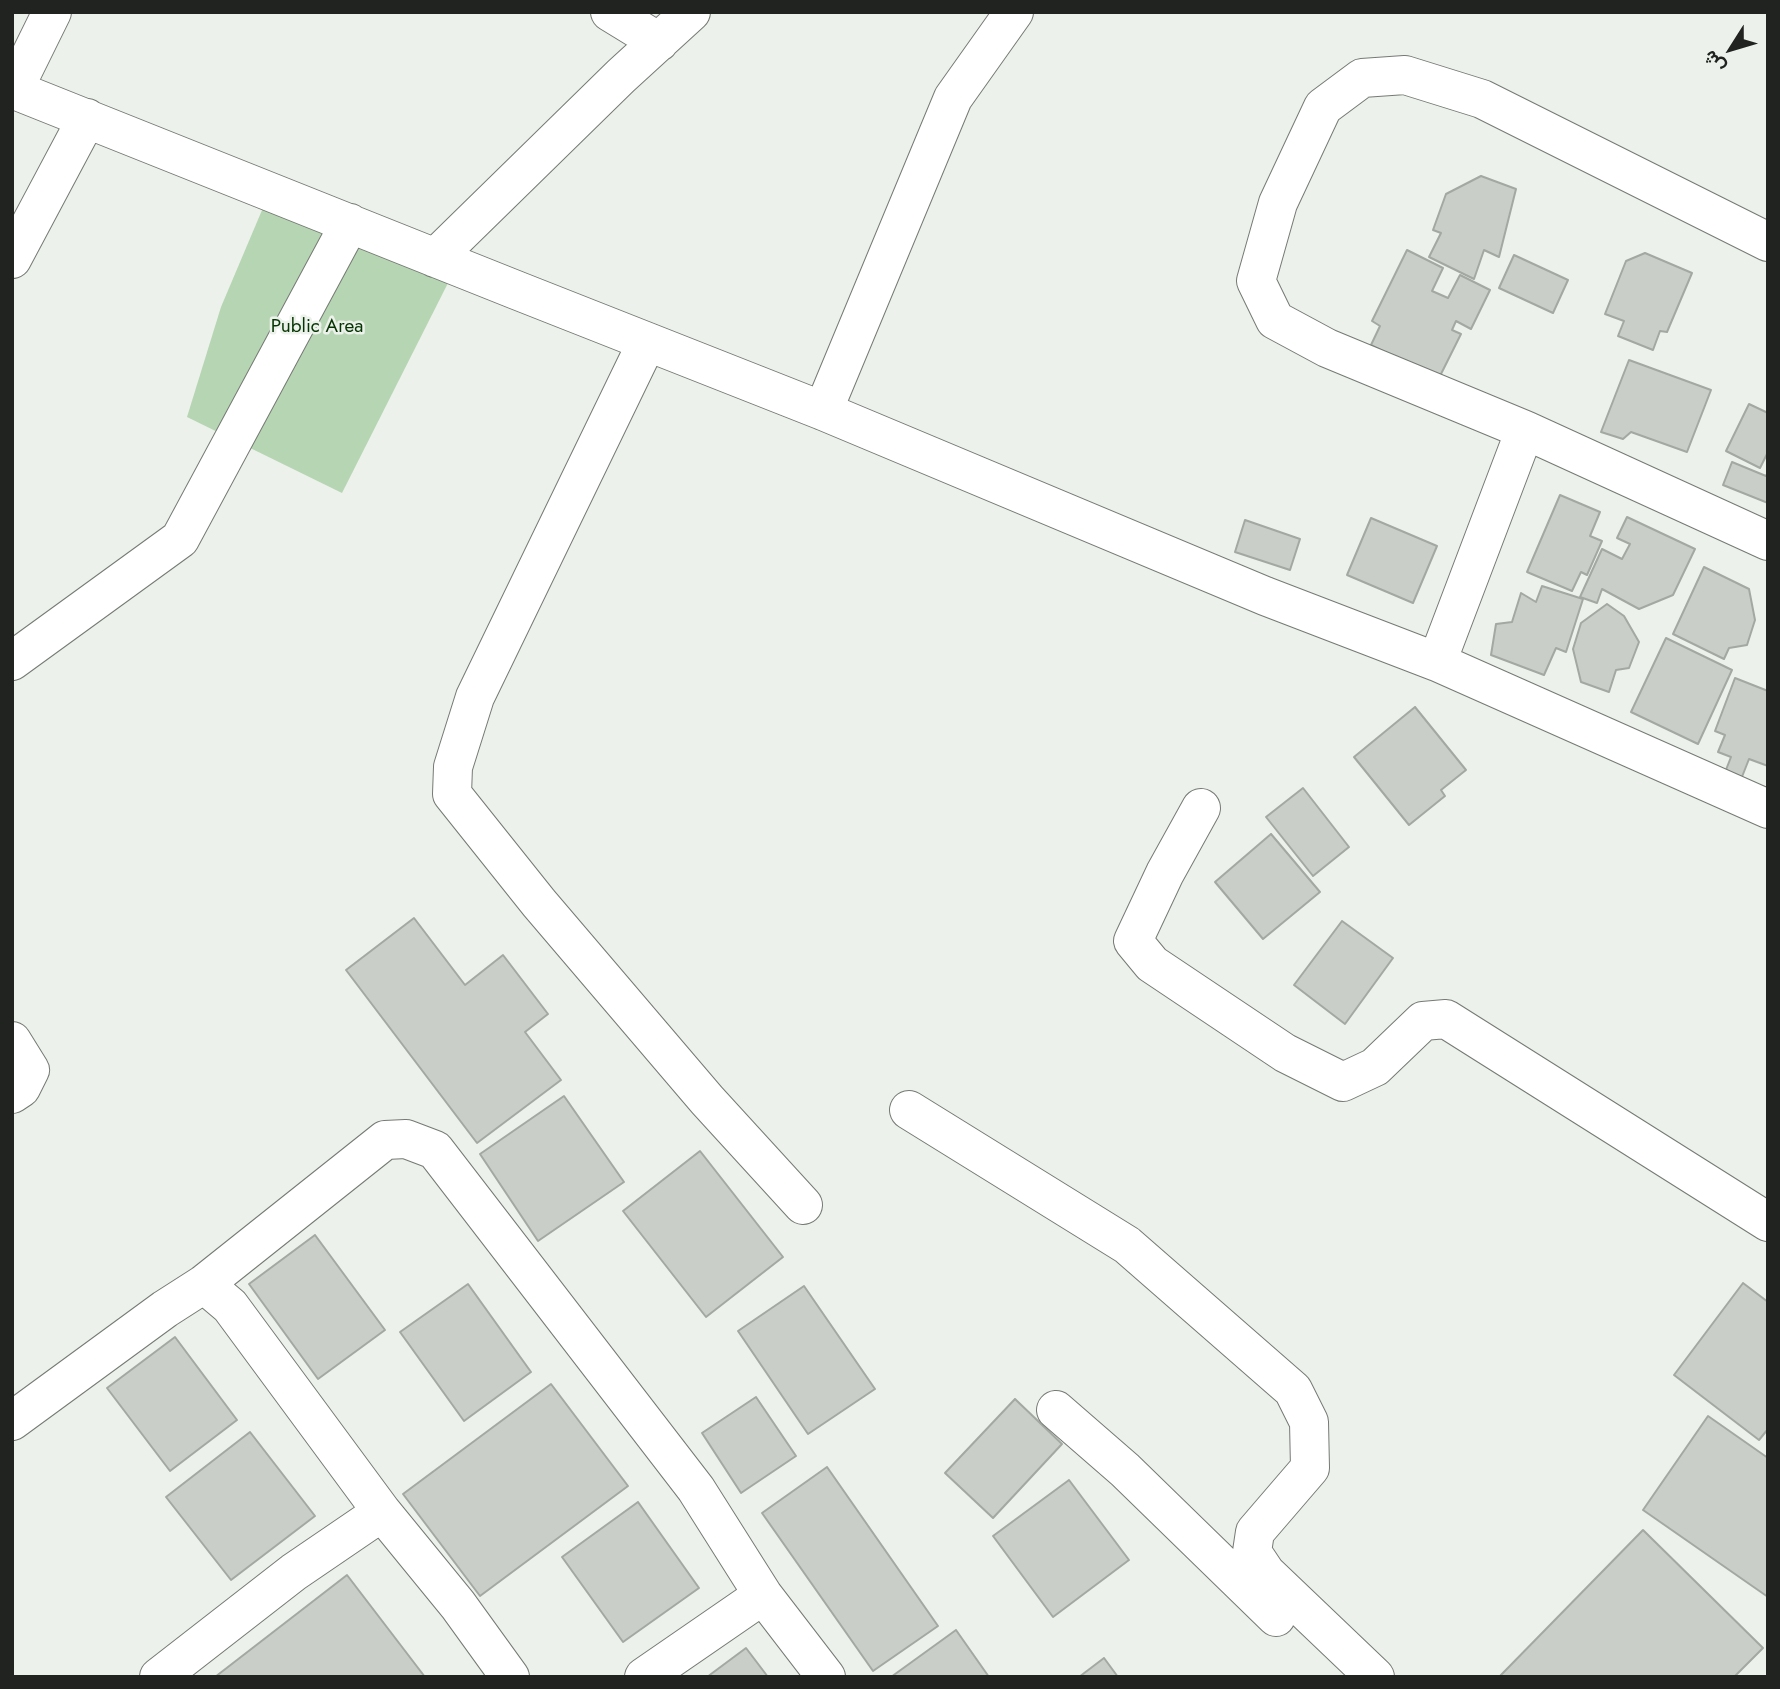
<!DOCTYPE html>
<html>
<head>
<meta charset="utf-8">
<style>
  body { margin:0 }
  #map { position:relative; width:1780px; height:1689px; overflow:hidden; background:#ecf1eb; font-family:Jost,Vazirmatn,sans-serif }
  canvas { display:block }
  .frame { position:absolute; inset:0; border:14px solid #212321; pointer-events:none }
  .north { position:absolute; left:1696px; top:14px; width:70px; height:70px; -webkit-text-stroke:5px #ecf1eb; paint-order:stroke; rotate:233deg; font-size:19px; font-weight:700; line-height:28px; text-align:center; color:#212321 }
  .north::after { content:''; display:block; margin:auto; width:24px; height:32px; background:#212321; clip-path:polygon(50% 0,100% 100%,50% 72%,0 100%) }
</style>
</head>
<body>
<div id="map">
<canvas width="1780" height="1689"></canvas>
<div class="frame"></div>
<div class="north">ش</div>
</div>
<script>
const g = document.querySelector('canvas').getContext('2d');
g.lineJoin = 'round';
function fillPath(path, color) { g.fillStyle = color; g.fill(path, 'evenodd'); }
const toPath = rows => new Path2D(rows.map(r => 'M' + r).join(''));
function trace(path, color, width, dash) { g.strokeStyle = color; g.lineWidth = width; g.lineCap = dash ? 'butt' : 'round'; g.setLineDash(dash || []); g.stroke(path); }
function label(font, color, halo, rows, align = 'center') {
  g.font = font + ' Jost,sans-serif'; g.lineWidth = 5; g.setLineDash([]); g.textBaseline = 'middle'; g.strokeStyle = halo; g.fillStyle = color; for (const [text, x, y, turn = 0] of rows) {
    g.save(); g.translate(x, y); g.rotate((+turn || 0) * Math.PI / 180); g.textAlign = isNaN(turn) ? turn : align; if (halo) g.strokeText(text, 0, 0); g.fillText(text, 0, 0); g.restore();
  }
}
const green = toPath([
  [268,196,449,281,342,493,187,417,221,307]
]);
const building = toPath([
  [1481,176,1516,189,1499,257,1484,250,1474,279,1429,257,1441,233,1433,230,1446,194,1481,176],
  [1407,250,1443,268,1432,291,1448,298,1460,275,1490,290,1471,329,1456,321,1452,330,1461,334,1438,380,1371,345,1380,326,1372,321,1407,250],
  [1645,253,1692,273,1667,332,1660,331,1653,350,1618,336,1624,321,1605,314,1626,261,1645,253],
  [1514,255,1568,280,1553,313,1499,288,1514,255],
  [1629,360,1711,390,1687,452,1631,432,1623,439,1601,432,1629,360],
  [1749,404,1768,413,1768,452,1760,468,1726,451,1749,404],
  [1732,462,1766,476,1768,472,1768,503,1723,485,1732,462],
  [1560,495,1600,512,1590,536,1602,541,1587,575,1581,572,1572,591,1527,572,1560,495],
  [1627,517,1695,549,1673,595,1639,609,1602,589,1597,603,1580,597,1602,549,1622,559,1630,544,1617,538,1627,517],
  [1371,518,1437,546,1413,603,1347,575,1371,518],
  [1245,520,1300,539,1290,570,1235,552,1245,520],
  [1704,567,1749,589,1755,620,1747,645,1729,648,1724,659,1673,634,1704,567],
  [1542,586,1583,599,1566,652,1556,648,1544,675,1491,655,1496,624,1512,622,1521,593,1536,602,1542,586],
  [1607,604,1624,616,1639,642,1629,668,1616,670,1609,692,1581,682,1573,649,1581,623,1607,604],
  [1666,638,1732,670,1698,744,1631,712,1666,638],
  [1735,678,1768,691,1768,766,1749,759,1738,787,1722,780,1731,757,1718,752,1725,735,1715,731,1735,678],
  [1415,707,1466,770,1441,790,1445,796,1409,825,1354,757,1415,707],
  [1303,788,1349,847,1313,876,1266,817,1303,788],
  [1271,834,1320,892,1263,939,1215,882,1271,834],
  [414,918,465,985,503,955,548,1014,525,1032,561,1080,477,1143,346,970,414,918],
  [1342,921,1393,958,1345,1024,1294,985,1342,921],
  [564,1096,624,1182,538,1241,480,1154,564,1096],
  [700,1151,783,1257,706,1317,623,1211,700,1151],
  [315,1235,385,1330,318,1379,249,1284,315,1235],
  [1743,1283,1768,1302,1768,1429,1759,1440,1674,1375,1743,1283],
  [468,1284,531,1372,464,1421,400,1332,468,1284],
  [804,1286,875,1389,808,1434,738,1331,804,1286],
  [175,1337,237,1420,170,1471,107,1388,175,1337],
  [551,1384,628,1486,480,1596,403,1494,551,1384],
  [756,1397,796,1456,741,1493,702,1433,756,1397],
  [1015,1399,1062,1444,993,1518,945,1473,1015,1399],
  [1708,1416,1768,1458,1768,1597,1643,1510,1708,1416],
  [250,1432,315,1516,231,1580,166,1497,250,1432],
  [827,1467,938,1626,873,1671,762,1513,827,1467],
  [1069,1480,1129,1560,1053,1617,993,1536,1069,1480],
  [638,1502,699,1588,623,1642,562,1557,638,1502],
  [1643,1530,1763,1648,1734,1677,1499,1677,1643,1530],
  [347,1575,425,1677,215,1677,347,1575],
  [956,1630,989,1677,891,1677,956,1630],
  [746,1648,768,1677,707,1677,746,1648],
  [1104,1658,1118,1677,1079,1677,1104,1658]
]);
const minor = toPath([
  [610,12,659,42],
  [12,89,516,290,823,411,1265,596,1437,662,1768,809],
  [14,89,52,12],
  [1768,242,1482,99,1405,75,1362,78,1323,107,1278,203,1256,281,1275,320,1327,348,1525,430,1768,541],
  [435,258,621,76,691,12],
  [12,259,87,118],
  [647,342,475,697,453,767,452,794,539,903,707,1100,803,1205],
  [823,411,953,98,1014,12],
  [12,661,180,539,350,223],
  [1437,662,1525,430],
  [1201,808,1165,873,1133,941,1152,964,1285,1053,1343,1082,1375,1067,1423,1021,1446,1019,1768,1222],
  [12,1041,30,1070,21,1088,12,1094],
  [909,1110,1127,1245,1293,1390,1309,1422,1310,1468,1255,1532,1252,1552,1266,1573,1375,1677],
  [204,1284,385,1140,406,1139,435,1150,696,1489,763,1595,826,1677],
  [1056,1410,1125,1470,1276,1617],
  [12,1421,165,1309,204,1284,230,1306,382,1512,458,1605,510,1677],
  [159,1677,294,1572,382,1512],
  [644,1677,763,1595]
]);
const parkNames = [
  ["Public Area",317,327]
];
fillPath(green, '#b6d5b2');
fillPath(building, '#c9cec8');
trace(building, '#a3a8a2', 2);
trace(minor, '#757a74', 40);
trace(minor, '#fff', 38);
label('19px', '#053502', '#ecf1eb', parkNames);
</script>
</body>
</html>
